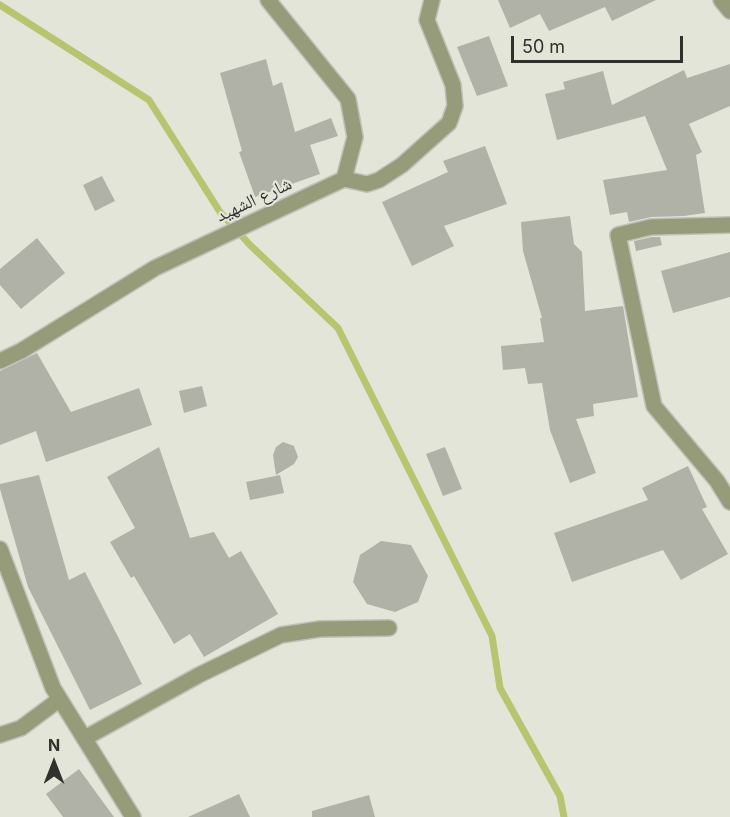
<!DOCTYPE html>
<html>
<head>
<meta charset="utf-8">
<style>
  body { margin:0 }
  #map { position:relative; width:730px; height:817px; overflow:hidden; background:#e3e5d9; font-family:Inter,sans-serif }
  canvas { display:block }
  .north { position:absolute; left:24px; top:733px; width:60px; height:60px; -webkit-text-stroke:4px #e3e5d9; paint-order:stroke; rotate:0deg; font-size:16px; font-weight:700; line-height:24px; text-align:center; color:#30312c }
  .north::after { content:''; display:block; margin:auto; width:21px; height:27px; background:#30312c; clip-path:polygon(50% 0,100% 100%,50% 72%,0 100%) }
  .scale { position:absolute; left:511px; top:36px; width:172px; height:27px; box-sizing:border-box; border:3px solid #30312c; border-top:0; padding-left:8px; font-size:18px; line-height:21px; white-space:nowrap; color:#30312c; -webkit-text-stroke:4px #e3e5d9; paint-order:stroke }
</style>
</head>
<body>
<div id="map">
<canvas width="730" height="817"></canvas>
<div class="north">N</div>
<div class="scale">50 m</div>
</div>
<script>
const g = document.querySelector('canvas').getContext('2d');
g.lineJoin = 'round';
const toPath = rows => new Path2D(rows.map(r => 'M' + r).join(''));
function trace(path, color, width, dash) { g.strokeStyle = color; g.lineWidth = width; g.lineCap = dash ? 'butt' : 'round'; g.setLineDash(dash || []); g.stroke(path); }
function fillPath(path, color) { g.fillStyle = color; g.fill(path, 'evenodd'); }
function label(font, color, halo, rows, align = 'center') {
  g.font = font + ' Inter,"Noto Naskh Arabic",sans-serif'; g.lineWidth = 4.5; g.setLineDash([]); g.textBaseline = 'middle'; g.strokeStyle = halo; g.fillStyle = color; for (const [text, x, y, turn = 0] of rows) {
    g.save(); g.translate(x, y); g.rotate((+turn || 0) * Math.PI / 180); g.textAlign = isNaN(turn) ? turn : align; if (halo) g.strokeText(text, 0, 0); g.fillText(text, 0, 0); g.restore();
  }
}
const stream = toPath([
  [0,5,149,100,220,212,250,245,338,328,492,636,500,688,560,796,564,817]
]);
const building = toPath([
  [498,0,656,0,612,21,605,7,549,31,540,14,510,28],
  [489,36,508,86,477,96,457,47],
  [266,59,273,86,282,82,295,132,331,118,338,136,310,145,320,174,255,197,239,152,242,151,220,73],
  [730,64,730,106,689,124,702,152,696,155,705,213,684,216,651,217,629,222,627,212,610,215,603,180,667,170,645,116,557,140,545,94,565,89,563,82,603,71,612,105,684,70,687,78],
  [485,146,507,204,444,226,454,246,412,266,382,202,448,172,443,161],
  [102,176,115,201,95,211,83,185],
  [570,216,574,244,582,252,585,311,623,306,638,397,593,404,594,416,576,419,596,473,570,483,550,430,542,383,528,384,525,368,503,370,501,346,544,342,540,318,542,318,523,251,521,222],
  [652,237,660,237,662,245,636,251,634,241],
  [37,238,65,273,21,309,0,285,0,269],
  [730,252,730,297,673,313,661,271],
  [37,353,71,412,139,388,152,425,46,462,36,431,0,445,0,371],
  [202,386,207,406,184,413,179,391],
  [283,442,294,446,298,457,294,464,276,475,273,455,276,447],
  [159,447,190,538,214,532,229,558,241,551,278,614,204,657,190,634,174,644,134,576,131,578,110,542,135,528,107,477],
  [445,447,462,489,443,496,426,454],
  [688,466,707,507,702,509,728,554,681,580,663,550,572,582,554,533,648,500,642,488],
  [39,475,69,580,85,572,142,684,90,710,28,587,0,489,0,484],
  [280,475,284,493,250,500,246,482],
  [381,541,411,545,428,576,418,602,395,612,367,604,353,582,360,555],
  [79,769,114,817,63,817,46,794],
  [239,794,250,817,188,817],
  [369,795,375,817,312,817,312,811]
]);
const minor = toPath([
  [721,0,730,11],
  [344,179,367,184,379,180,402,165,449,123,455,106,453,85,427,20,432,0],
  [730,225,651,227,618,235,654,406,717,481,730,502],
  [0,361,21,351,155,268,344,179,355,137,348,99,268,0],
  [0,549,53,688,133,817],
  [0,735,21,728,60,699],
  [85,738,199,675,281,635,320,629,389,628]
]);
const streetNames = [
  ["شارع الشهيد",254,200,-25]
];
trace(stream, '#b8c46f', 7);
fillPath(building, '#b0b2a7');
trace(minor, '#bfc1b6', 18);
trace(minor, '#969b79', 15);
label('18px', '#30312c', '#e3e5d9', streetNames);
</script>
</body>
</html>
